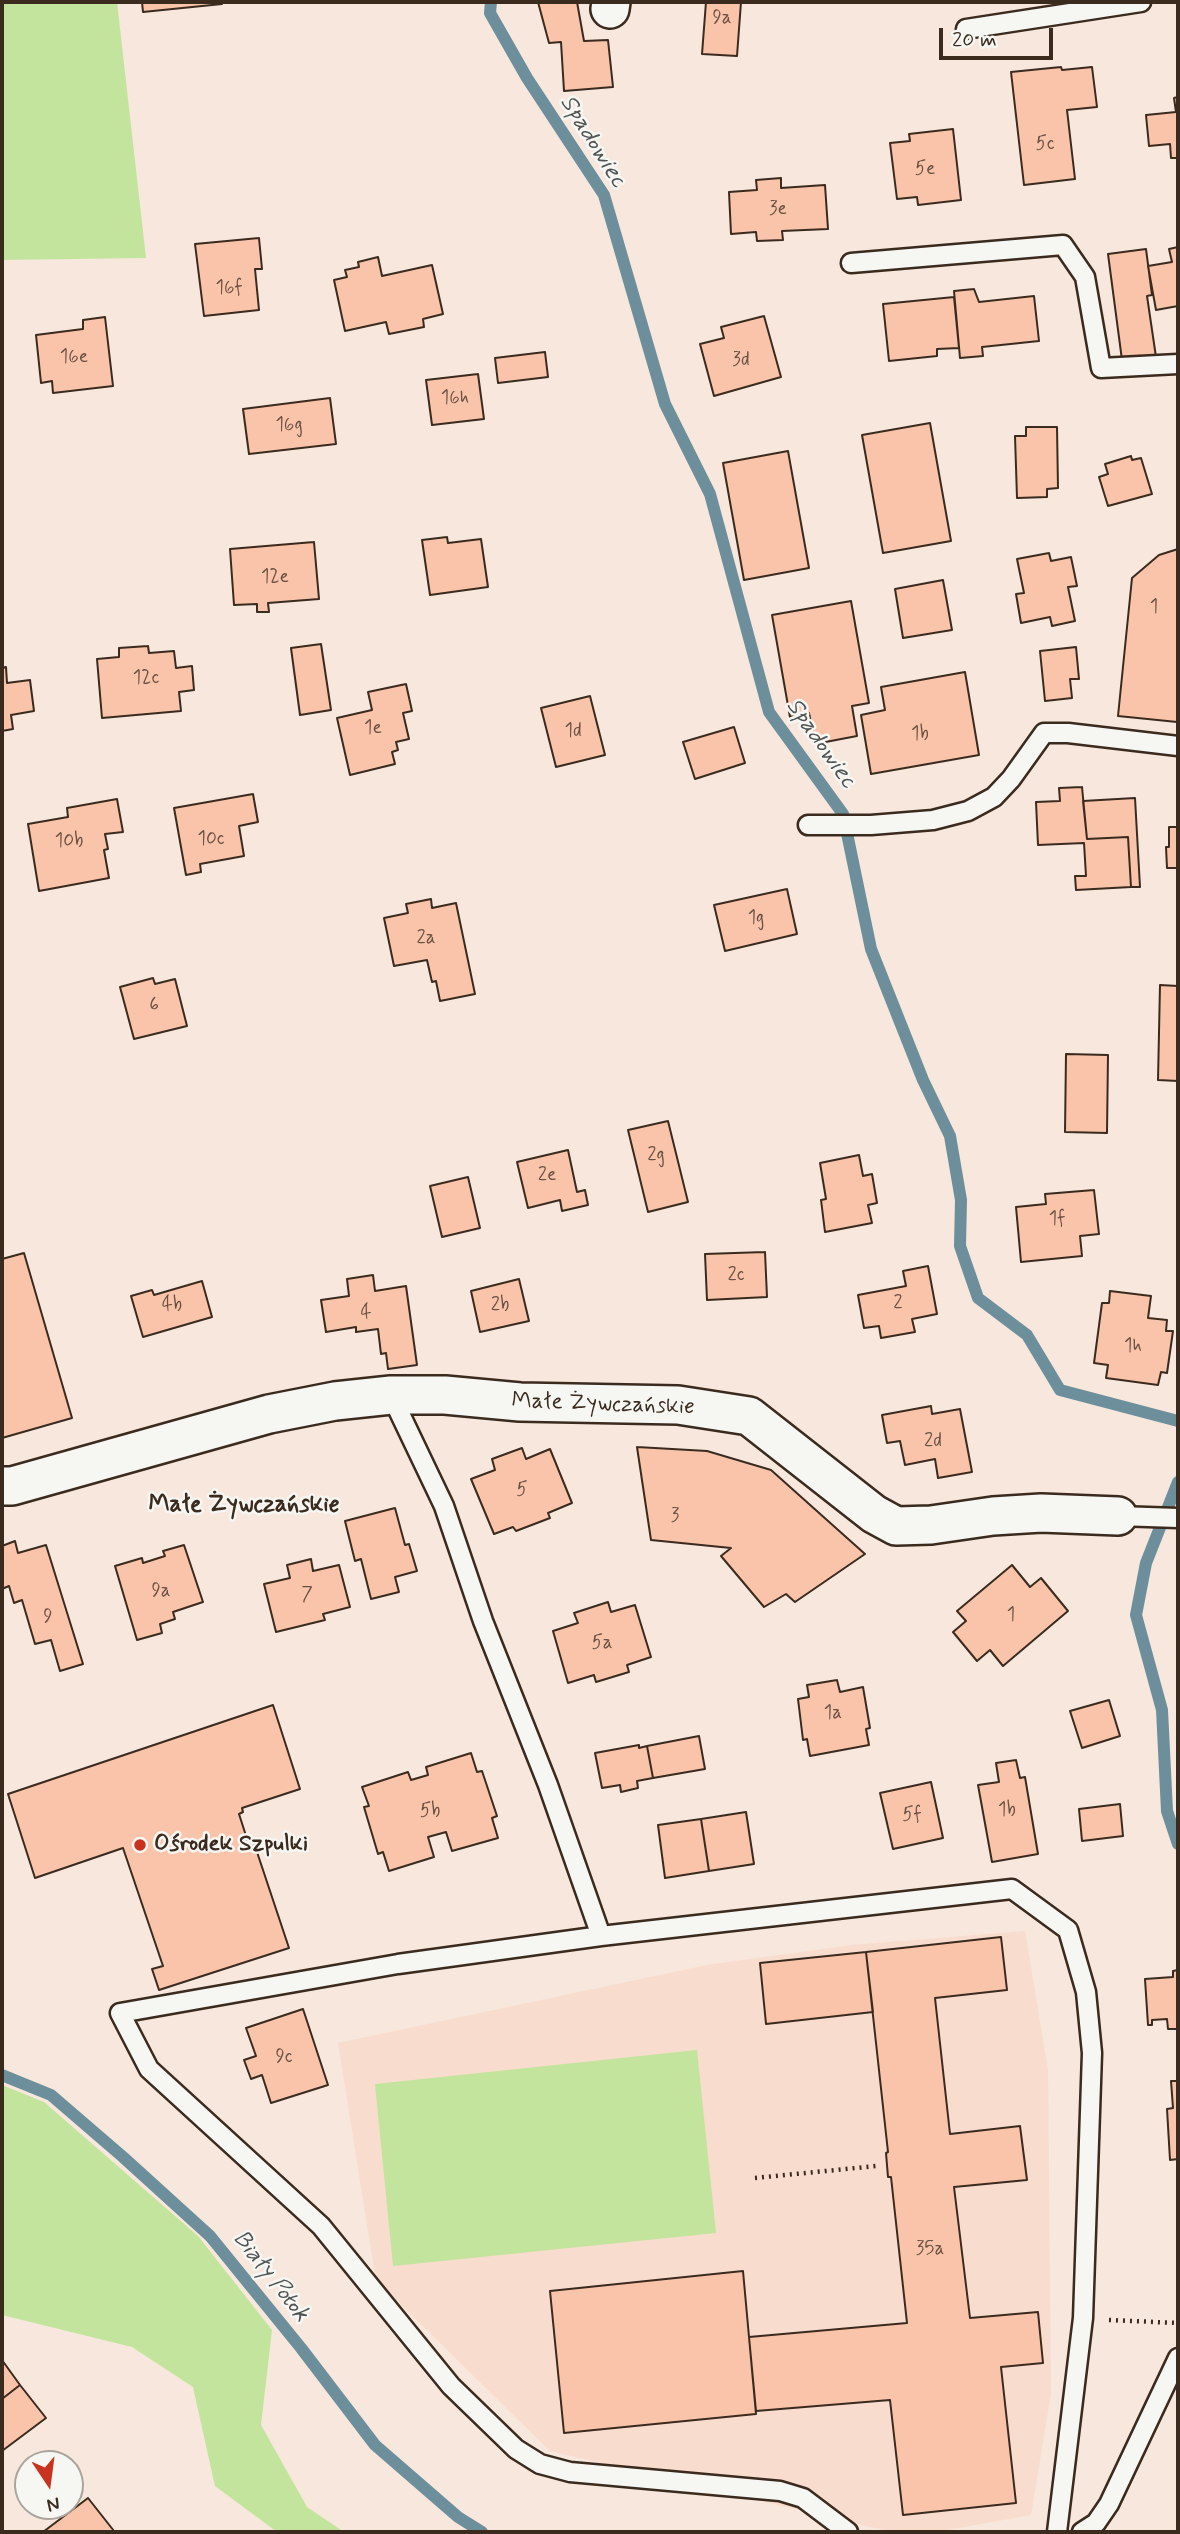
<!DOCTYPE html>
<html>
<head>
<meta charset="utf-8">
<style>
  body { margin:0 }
  #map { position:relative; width:1180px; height:2534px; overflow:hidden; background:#f7e7dc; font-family:Mynerve,sans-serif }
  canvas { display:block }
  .frame { position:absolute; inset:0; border:4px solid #3b2a1e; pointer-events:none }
  .north { position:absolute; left:14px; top:2450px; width:70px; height:70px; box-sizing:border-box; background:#f6f6f2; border:2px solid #aba49d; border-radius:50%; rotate:167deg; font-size:19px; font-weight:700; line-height:28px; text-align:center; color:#3b2a1e }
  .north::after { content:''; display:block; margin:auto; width:24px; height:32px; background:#c8321e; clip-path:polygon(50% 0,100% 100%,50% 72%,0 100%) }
  .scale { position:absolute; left:939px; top:28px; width:114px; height:32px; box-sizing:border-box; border:4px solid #3b2a1e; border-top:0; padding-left:9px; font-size:21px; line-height:24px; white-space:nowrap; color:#3b2a1e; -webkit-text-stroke:5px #f6f6f2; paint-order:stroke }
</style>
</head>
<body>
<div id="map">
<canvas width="1180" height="2534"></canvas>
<div class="frame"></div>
<div class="north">N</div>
<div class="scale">20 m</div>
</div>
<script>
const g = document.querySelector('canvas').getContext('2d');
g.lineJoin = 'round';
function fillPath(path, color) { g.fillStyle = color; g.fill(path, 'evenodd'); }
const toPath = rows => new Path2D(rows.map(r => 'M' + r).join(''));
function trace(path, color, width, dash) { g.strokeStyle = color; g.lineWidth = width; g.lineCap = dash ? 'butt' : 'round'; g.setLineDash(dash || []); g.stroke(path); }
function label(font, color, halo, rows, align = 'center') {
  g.font = font + ' Mynerve,sans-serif'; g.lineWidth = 5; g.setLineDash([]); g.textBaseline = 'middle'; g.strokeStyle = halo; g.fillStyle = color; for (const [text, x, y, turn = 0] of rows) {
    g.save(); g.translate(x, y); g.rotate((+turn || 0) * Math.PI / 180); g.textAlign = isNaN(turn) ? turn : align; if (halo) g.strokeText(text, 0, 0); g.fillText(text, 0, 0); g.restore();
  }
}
const built = toPath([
  [1025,1931,1048,2070,1051,2393,1031,2515,936,2532,892,2532,550,2451,376,2280,338,2043,707,1965,852,1945]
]);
const green = toPath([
  [2,2,117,2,146,258,2,260],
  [697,2050,716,2233,393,2266,375,2084],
  [2,2085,44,2102,198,2236,272,2330,261,2425,307,2507,344,2532,277,2532,215,2486,193,2387,132,2347,2,2315]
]);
const stream = toPath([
  [491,2,490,13,527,78,604,195,665,404,710,494,769,712,843,814,871,949,923,1080,950,1136,961,1200,960,1246,978,1298,1027,1335,1060,1390,1178,1421],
  [1178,1482,1146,1563,1136,1615,1162,1710,1167,1811,1178,1844],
  [2,2075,51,2095,123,2157,210,2236,301,2348,375,2445,458,2517,482,2532]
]);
const building = toPath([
  [142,2,221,2,222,4,143,12,142,2],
  [538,2,577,2,584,41,608,40,613,87,564,91,561,42,549,43,538,2],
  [706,2,741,2,737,56,702,54,706,2],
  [1061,67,1062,70,1092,67,1097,107,1067,110,1075,179,1024,185,1011,72,1061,67],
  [1178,97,1178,158,1171,158,1170,144,1149,146,1146,115,1176,112,1174,98,1178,97],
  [953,129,961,200,918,205,917,197,897,199,890,143,910,141,909,134,953,129],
  [781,178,781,188,825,185,828,229,782,231,783,240,757,241,756,232,731,234,729,192,757,190,756,180,781,178],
  [259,238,262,269,255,269,259,310,204,316,195,244,259,238],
  [1178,247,1178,306,1156,310,1148,266,1172,262,1169,249,1178,247],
  [1146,249,1152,295,1147,296,1156,357,1122,360,1108,254,1146,249],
  [378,257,382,276,432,265,443,314,423,319,424,327,389,334,386,322,345,331,334,280,347,277,345,270,359,267,358,262,378,257],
  [974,289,979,302,1034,296,1039,341,982,347,983,356,960,358,954,291,974,289],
  [954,297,959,348,937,349,937,356,889,361,883,304,954,297],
  [764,316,781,377,714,396,700,344,724,338,721,327,764,316],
  [105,317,113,386,53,393,52,381,41,383,36,335,83,329,83,320,105,317],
  [545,352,548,377,498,383,495,358,545,352],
  [478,374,484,419,432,425,426,380,478,374],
  [330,398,336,444,249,454,243,409,330,398],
  [930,423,951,541,883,553,862,435,930,423],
  [1026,427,1057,427,1058,488,1047,489,1047,497,1017,498,1015,436,1026,436,1026,427],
  [788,451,809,568,744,580,723,463,788,451],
  [1131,456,1132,460,1141,458,1152,494,1108,506,1099,477,1108,474,1105,464,1131,456],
  [447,537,448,543,481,539,488,587,430,595,422,540,447,537],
  [314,542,319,599,268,603,269,612,257,612,257,604,234,605,230,549,314,542],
  [1178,549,1177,722,1118,716,1132,578,1159,555,1178,549],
  [1049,553,1051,561,1071,557,1077,586,1068,587,1075,621,1052,626,1050,617,1021,623,1016,594,1024,593,1017,559,1049,553],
  [943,580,952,630,903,638,895,589,943,580],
  [851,601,869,703,852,706,857,736,815,744,809,713,790,717,772,615,851,601],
  [321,644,331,710,300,715,291,648,321,644],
  [148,646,149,653,174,651,176,668,192,666,194,690,179,692,181,711,102,718,97,659,119,657,119,648,148,646],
  [1076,647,1079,679,1070,679,1072,698,1045,701,1040,651,1076,647],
  [6,667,7,683,30,680,34,711,11,715,13,729,2,731,2,668,6,667],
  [965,672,979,755,871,774,861,715,885,710,881,687,965,672],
  [406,684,412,711,403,713,409,739,396,742,398,750,392,752,395,764,350,775,337,718,372,710,368,692,406,684],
  [590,696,605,755,556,767,541,708,590,696],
  [734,727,745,763,695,779,683,742,734,727],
  [1082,787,1087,839,1128,837,1131,887,1076,890,1075,876,1086,876,1084,843,1038,845,1036,802,1060,801,1059,788,1082,787],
  [253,794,258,822,239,826,244,856,200,864,201,872,186,875,174,808,253,794],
  [1135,798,1140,887,1131,887,1128,837,1087,839,1083,801,1135,798],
  [117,799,123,832,105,834,108,849,104,850,109,878,39,891,28,824,68,817,67,808,117,799],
  [1169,827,1178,827,1178,868,1167,868,1166,847,1169,847,1169,827],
  [787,889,797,934,725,951,714,905,787,889],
  [431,899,432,908,456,903,475,994,440,1001,436,981,432,982,427,960,394,966,384,918,408,913,406,904,431,899],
  [153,978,155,984,175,979,187,1026,134,1039,120,987,153,978],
  [1160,985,1178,986,1178,1081,1158,1080,1160,985],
  [1066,1054,1108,1055,1107,1133,1065,1132,1066,1054],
  [668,1121,688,1202,648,1212,628,1130,668,1121],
  [568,1150,577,1192,585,1190,588,1205,562,1211,560,1200,528,1208,517,1162,568,1150],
  [859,1155,863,1176,872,1174,877,1203,868,1205,872,1223,825,1232,821,1200,826,1199,820,1163,859,1155],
  [468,1177,480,1228,442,1237,430,1186,468,1177],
  [1094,1190,1099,1234,1080,1236,1082,1256,1021,1262,1016,1207,1046,1204,1045,1194,1094,1190],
  [765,1252,767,1297,707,1300,705,1254,765,1252],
  [24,1253,72,1418,2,1438,2,1259,24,1253],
  [928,1266,937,1314,912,1319,915,1332,881,1338,879,1326,864,1328,858,1295,906,1286,903,1271,928,1266],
  [373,1275,375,1291,406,1286,417,1365,388,1369,386,1353,381,1354,378,1329,356,1332,356,1327,326,1332,321,1300,349,1296,347,1279,373,1275],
  [519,1279,529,1321,480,1332,471,1291,519,1279],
  [202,1281,212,1317,143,1337,131,1296,152,1290,154,1295,202,1281],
  [1110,1291,1151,1296,1148,1318,1167,1320,1166,1331,1173,1331,1167,1373,1161,1372,1158,1385,1106,1378,1108,1365,1094,1363,1102,1303,1109,1303,1110,1291],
  [931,1406,932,1414,960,1409,972,1472,938,1478,935,1459,905,1465,900,1441,887,1443,882,1415,931,1406],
  [637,1447,707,1451,771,1470,865,1554,795,1602,786,1594,764,1607,721,1556,731,1548,651,1540,637,1447],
  [522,1448,526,1459,550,1449,572,1503,548,1513,550,1518,516,1531,513,1527,494,1534,471,1479,495,1470,492,1459,522,1448],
  [395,1508,405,1545,409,1544,417,1571,395,1577,399,1592,371,1599,361,1559,355,1561,345,1521,395,1508],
  [15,1541,18,1553,46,1545,83,1664,60,1671,51,1640,35,1644,22,1600,14,1603,9,1586,2,1589,2,1546,15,1541],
  [184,1545,203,1602,173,1612,175,1619,160,1624,162,1633,137,1640,115,1566,142,1558,143,1563,165,1556,163,1551,184,1545],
  [311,1559,313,1571,339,1565,350,1607,323,1614,325,1620,276,1632,264,1584,290,1578,287,1565,311,1559],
  [1012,1565,1030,1587,1041,1578,1068,1611,1003,1666,990,1650,977,1661,953,1632,966,1621,957,1611,1012,1565],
  [608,1602,611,1612,635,1605,651,1657,627,1665,629,1672,596,1682,594,1675,568,1683,553,1631,578,1623,574,1613,608,1602],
  [837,1680,840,1692,863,1687,870,1728,866,1729,869,1745,810,1756,807,1739,803,1740,798,1699,809,1697,807,1685,837,1680],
  [1109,1700,1120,1736,1082,1748,1070,1711,1109,1700],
  [273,1705,300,1789,242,1808,243,1812,239,1814,248,1842,253,1840,289,1948,159,1990,152,1969,163,1966,123,1848,35,1878,8,1794,273,1705],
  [699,1736,705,1769,653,1778,647,1746,699,1736],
  [639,1745,639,1748,647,1746,653,1778,637,1781,638,1788,621,1792,620,1785,602,1788,595,1753,639,1745],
  [471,1753,477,1772,482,1771,497,1816,492,1818,498,1838,452,1851,446,1832,428,1837,434,1857,389,1871,383,1852,378,1854,364,1807,369,1806,362,1787,408,1772,411,1780,428,1775,426,1767,471,1753],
  [1016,1760,1020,1778,1025,1777,1038,1854,992,1862,978,1785,999,1782,996,1763,1016,1760],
  [931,1782,943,1838,893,1849,880,1793,931,1782],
  [1120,1804,1123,1836,1082,1841,1079,1809,1120,1804],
  [746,1812,754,1864,709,1871,701,1819,746,1812],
  [701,1819,709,1871,665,1878,658,1825,701,1819],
  [1001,1937,1007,1990,935,1998,950,2134,1020,2126,1027,2180,954,2187,970,2318,1038,2312,1043,2363,1001,2367,1016,2503,903,2515,890,2400,756,2411,749,2337,907,2323,891,2177,888,2177,886,2153,888,2152,866,1952,1001,1937],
  [866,1952,873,2012,766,2024,760,1963,866,1952],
  [1178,1970,1178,2029,1168,2029,1167,2019,1152,2020,1152,2025,1148,2025,1145,1979,1173,1977,1173,1971,1178,1970],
  [303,2009,328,2085,271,2103,262,2075,251,2079,244,2060,256,2056,246,2028,303,2009],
  [1171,2081,1178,2081,1178,2159,1170,2160,1167,2109,1173,2108,1171,2081],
  [743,2271,756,2414,564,2433,550,2291,743,2271],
  [2,2360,20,2385,2,2399,2,2360],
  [20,2385,46,2418,2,2451,2,2399,20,2385],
  [88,2498,114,2531,111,2532,43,2532,88,2498]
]);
const path = toPath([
  [755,2178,876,2166],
  [1109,2320,1178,2323]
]);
const service = toPath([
  [966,29,1141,2],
  [851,263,1063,245,1085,277,1101,368,1178,364],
  [808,825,871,825,933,820,968,811,994,797,1011,779,1044,733,1068,733,1178,746],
  [391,1395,444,1506,483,1621,548,1785,601,1936],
  [1118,1516,1178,1518],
  [848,2532,803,2498,780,2491,570,2472,540,2464,516,2449,451,2386,321,2226,149,2069,120,2013,398,1964,601,1936,1012,1889,1068,1930,1086,1992,1092,2053,1083,2318,1057,2532],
  [1082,2532,1096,2523,1109,2504,1178,2358]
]);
const minor = toPath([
  [610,9,611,2],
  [2,1486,12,1486,269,1414,335,1401,391,1395,445,1395,520,1402,678,1405,749,1416,874,1514,896,1526,931,1525,993,1516,1041,1513,1118,1516]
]);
const markers = [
  [140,1845,7,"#c8321e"]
];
const numberNames = [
  ["9a",722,19],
  ["5c",1045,145],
  ["5e",925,170],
  ["3e",778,210],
  ["16f",229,289],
  ["16e",74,358],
  ["3d",741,361],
  ["16h",455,399],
  ["16g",289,426],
  ["12e",275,578],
  ["1",1154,608],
  ["12c",146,679],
  ["1e",373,729],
  ["1d",573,732],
  ["1b",920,735],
  ["10c",211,840],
  ["10b",69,842],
  ["1g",756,919],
  ["2a",426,939],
  ["6",154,1006],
  ["2g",656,1156],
  ["2e",547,1176],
  ["1f",1057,1220],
  ["2c",736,1276],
  ["2",898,1304],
  ["4b",172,1306],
  ["2b",500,1306],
  ["4",366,1314],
  ["1h",1133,1347],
  ["2d",933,1442],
  ["5",522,1491],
  ["3",675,1517],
  ["9a",161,1592],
  ["7",307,1596],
  ["1",1011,1616],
  ["9",48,1618],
  ["5a",602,1644],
  ["1a",833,1714],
  ["1b",1007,1811],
  ["5b",430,1812],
  ["5f",912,1816],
  ["9c",284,2058],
  ["35a",930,2250]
];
const streetNames = [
  ["Małe Żywczańskie",603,1405,2]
];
const poiNames = [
  ["Ośrodek Szpulki",154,1845]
];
const waterNames = [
  ["Spadowiec",592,142,58],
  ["Spadowiec",820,744,55],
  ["Biały Potok",270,2277,52]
];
const neighbourhoodNames = [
  ["Małe Żywczańskie",244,1506]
];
fillPath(built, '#f8dccd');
fillPath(green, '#c3e49d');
trace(stream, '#6d8f9c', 12);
fillPath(building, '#f9c4aa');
trace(building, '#3b2a1e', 2);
trace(service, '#3b2a1e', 23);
trace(minor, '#3b2a1e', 42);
trace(path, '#3b2a1e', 4.5, [2, 5]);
trace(service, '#f6f6f2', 18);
trace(minor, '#f6f6f2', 37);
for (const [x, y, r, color] of markers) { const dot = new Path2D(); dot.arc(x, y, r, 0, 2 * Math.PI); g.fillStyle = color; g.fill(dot); trace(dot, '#f6f6f2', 2.5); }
label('19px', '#6a5041', null, numberNames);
label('23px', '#3b2a1e', '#f6f6f2', streetNames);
label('bold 23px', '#3b2a1e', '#f6f6f2', poiNames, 'left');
label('italic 24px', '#505452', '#f6f6f2', waterNames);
label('bold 24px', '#3b2a1e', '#f6f6f2', neighbourhoodNames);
</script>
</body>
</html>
